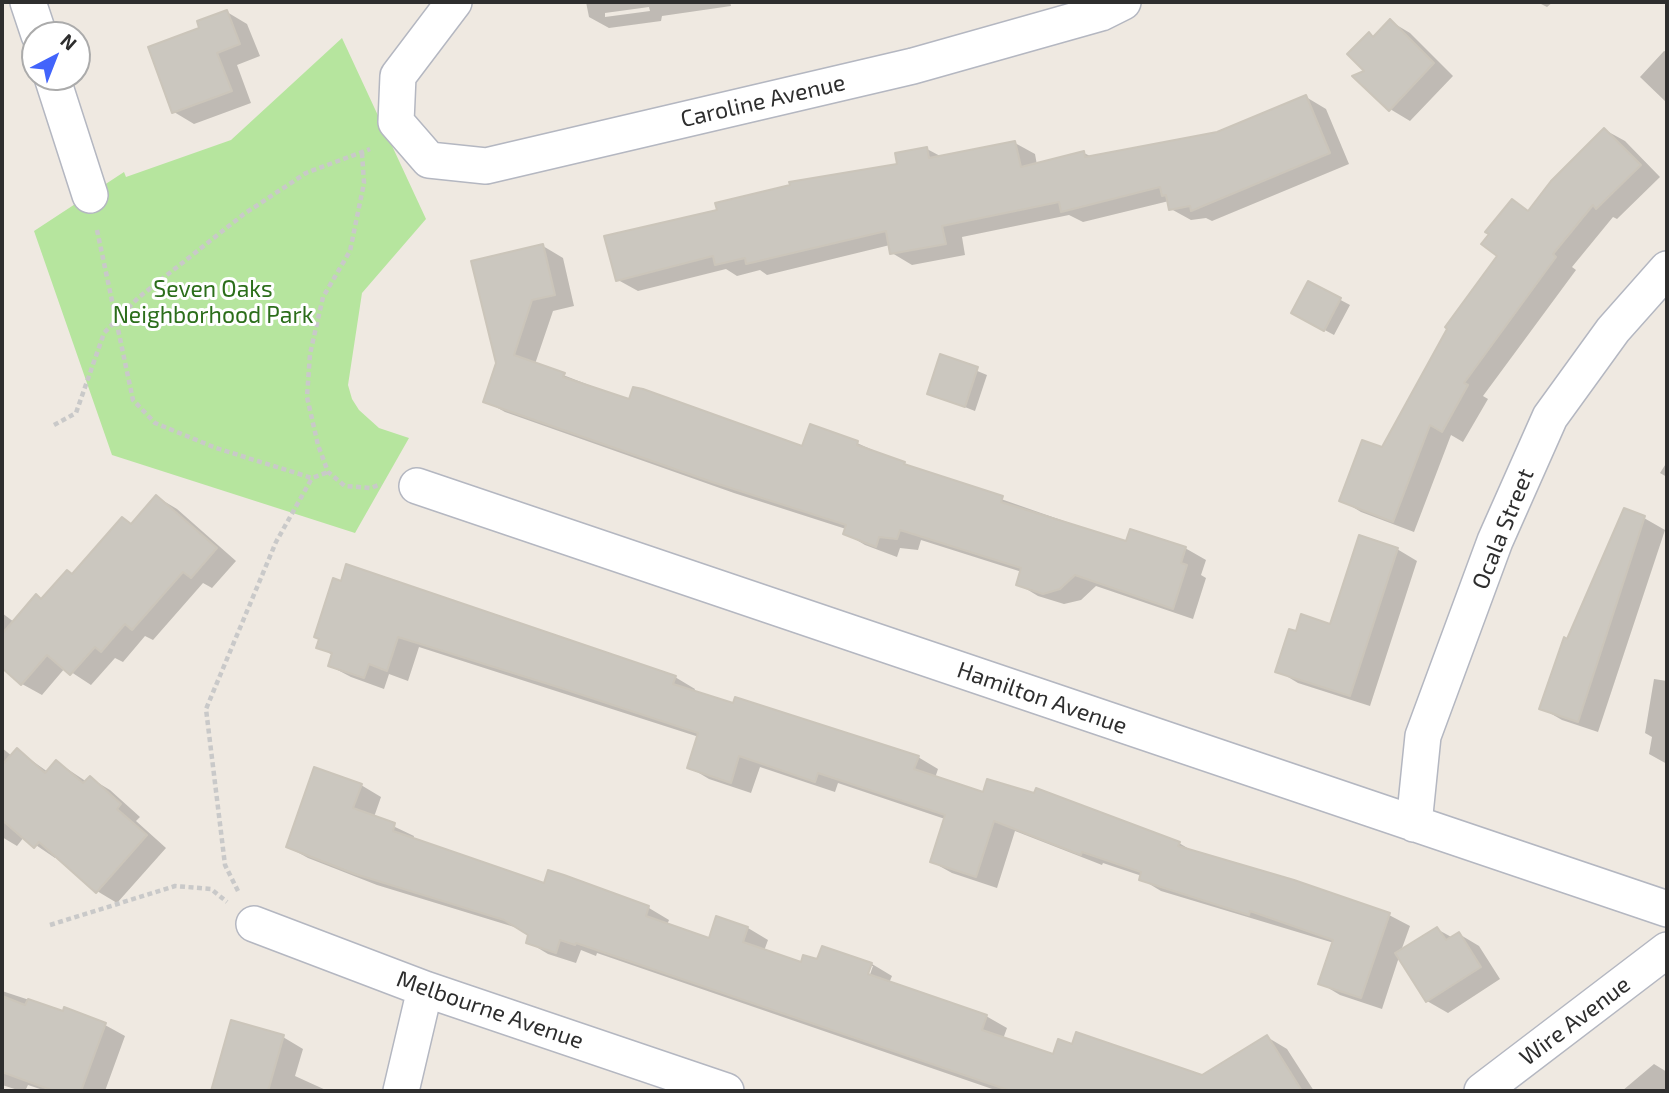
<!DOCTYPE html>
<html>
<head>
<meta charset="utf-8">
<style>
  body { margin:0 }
  #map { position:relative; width:1669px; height:1093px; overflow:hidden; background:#efe9e1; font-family:"Exo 2",sans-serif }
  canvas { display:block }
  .frame { position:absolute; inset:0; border:4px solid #2e2e2e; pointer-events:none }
  .north { position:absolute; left:21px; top:21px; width:70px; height:70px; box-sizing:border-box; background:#fff; border:2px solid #ababab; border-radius:50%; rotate:42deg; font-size:19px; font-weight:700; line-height:28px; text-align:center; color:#2e2e2e }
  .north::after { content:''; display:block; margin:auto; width:24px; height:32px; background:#4264fb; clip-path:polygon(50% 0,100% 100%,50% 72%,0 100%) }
</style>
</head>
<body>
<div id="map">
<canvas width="1669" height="1093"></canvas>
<div class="frame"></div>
<div class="north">N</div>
</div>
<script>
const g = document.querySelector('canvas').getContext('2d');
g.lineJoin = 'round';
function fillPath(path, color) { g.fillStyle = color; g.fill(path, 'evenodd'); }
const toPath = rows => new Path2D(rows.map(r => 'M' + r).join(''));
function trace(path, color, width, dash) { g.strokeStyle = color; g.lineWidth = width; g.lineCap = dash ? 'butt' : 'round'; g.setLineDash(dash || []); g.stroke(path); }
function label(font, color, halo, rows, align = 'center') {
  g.font = font + ' "Exo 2",sans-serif'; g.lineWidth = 6; g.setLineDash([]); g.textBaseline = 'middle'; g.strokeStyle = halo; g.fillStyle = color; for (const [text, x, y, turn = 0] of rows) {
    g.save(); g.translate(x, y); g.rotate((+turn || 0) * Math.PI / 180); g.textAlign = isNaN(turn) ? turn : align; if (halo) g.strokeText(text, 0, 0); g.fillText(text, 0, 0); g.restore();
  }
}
const green = toPath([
  [342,38,426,219,362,293,348,385,352,399,359,410,379,428,409,438,355,533,112,455,34,231,124,172,126,177,231,140]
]);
const shadow = toPath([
  [586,2,730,2,731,6,662,16,661,21,609,28,589,17],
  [649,7,650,11,605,17,605,13],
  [1537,2,1553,2,1547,7],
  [227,12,247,24,260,56,237,65,251,103,194,124,174,112,201,29],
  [1390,21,1410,33,1453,76,1410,121,1390,109,1368,72,1369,35,1374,38],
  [1664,51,1667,52,1667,103,1640,77],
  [1306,97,1326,109,1349,164,1212,221,1206,218,1191,220,1171,209,1169,201,1083,222,1069,215,962,237,965,255,912,265,892,253,890,245,767,275,760,270,737,276,726,269,638,291,618,280,899,165,927,149,942,157,1015,143,1035,154,1037,165,1084,153,1092,157,1217,134],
  [1605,130,1625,141,1660,177,1617,219,1613,217,1572,267,1576,270,1483,396,1488,399,1463,442,1451,435,1414,532,1361,512,1341,500,1382,449,1499,256,1512,201,1529,211],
  [543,246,563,258,574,306,553,311,535,364,630,401,803,449,857,443,915,469,1127,543,1185,548,1206,560,1201,575,1206,578,1193,619,1096,586,1081,600,1064,604,1038,596,1018,584,1022,572,921,540,918,550,900,548,897,557,865,545,845,533,846,529,734,493,505,412,485,401],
  [1309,283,1350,305,1334,335,1293,313],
  [941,356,987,375,975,411,929,393],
  [1667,462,1667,477,1660,473],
  [157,497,177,509,236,561,212,588,203,583,153,640,145,636,123,662,115,658,91,685,65,668,42,695,22,684,2,666,2,613,14,622,37,596,43,600,132,525],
  [1644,518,1665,530,1598,732,1562,720,1541,708,1568,641],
  [1397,549,1417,561,1370,706,1298,683,1278,671,1297,633,1331,626],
  [334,580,675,677,695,689,694,692,918,757,938,769,935,778,984,794,1179,843,1196,853,1389,915,1410,926,1401,951,1437,929,1453,938,1459,934,1479,946,1500,979,1448,1013,1427,1001,1399,957,1382,1009,1340,995,1320,983,1334,943,1161,891,1141,879,1142,876,1103,863,1102,865,1015,831,997,888,952,873,932,862,945,819,838,783,835,792,760,767,751,793,709,779,689,767,699,737,419,647,408,681,389,674,384,689,351,677,330,666,334,656,319,647],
  [1654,679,1667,681,1667,764,1649,754,1652,737,1645,733],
  [2,748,12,756,17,750,48,772,57,762,87,782,90,778,110,790,140,817,136,821,166,848,117,903,97,891,57,855,55,858,24,837,17,846,2,837],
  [361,785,381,797,374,817,414,836,413,840,545,885,564,876,649,908,669,920,667,925,710,940,717,918,748,928,768,940,764,951,802,964,818,962,823,948,872,964,892,976,889,983,986,1016,1007,1028,1003,1039,1054,1056,1201,1077,1267,1037,1287,1049,1314,1091,998,1091,597,953,596,956,581,950,576,963,548,954,528,942,530,934,524,930,377,885,308,858,288,847],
  [869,966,873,966,867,983,864,982],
  [2,991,105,1025,125,1036,105,1091,46,1091,28,1085,25,1091,21,1091,2,1085],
  [232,1022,283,1037,303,1049,295,1076,328,1091,213,1091],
  [1654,1064,1667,1072,1667,1091,1622,1091]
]);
const building = toPath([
  [227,10,240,44,217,53,232,91,172,113,148,47,199,28,197,21,227,10],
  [1390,19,1434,63,1389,111,1352,76,1364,71,1347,54,1369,32,1373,37,1390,19],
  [1306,95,1330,153,1191,211,1190,206,1169,210,1166,195,1162,196,1160,187,1061,212,1059,202,942,226,946,244,890,254,886,231,746,264,745,258,715,265,713,256,616,281,604,236,717,210,715,203,790,185,789,182,897,164,895,153,927,147,929,158,1015,141,1021,167,1084,151,1085,157,1217,132,1306,95],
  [1604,128,1641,165,1596,209,1593,205,1553,254,1556,257,1464,383,1468,385,1442,432,1430,425,1393,522,1339,501,1362,440,1382,447,1447,329,1445,327,1497,256,1481,244,1489,234,1485,232,1512,199,1528,211,1551,181,1604,128],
  [543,244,555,295,532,300,514,355,565,373,563,377,629,399,633,387,643,389,802,446,810,424,858,441,857,445,905,462,904,464,1003,496,1001,502,1126,541,1130,529,1186,547,1181,563,1187,565,1173,609,1075,575,1060,589,1043,594,1016,585,1021,568,900,530,897,539,879,537,876,547,843,534,846,525,712,482,483,402,496,363,471,261,543,244],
  [1308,281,1341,298,1324,331,1291,313,1308,281],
  [940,354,978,367,965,407,927,394,940,354],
  [156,495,217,548,191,578,183,572,132,630,125,624,101,652,95,647,70,675,47,655,21,685,2,668,2,634,36,594,41,599,67,570,72,574,122,517,131,524,156,495],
  [1624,508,1645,516,1578,722,1539,709,1564,637,1567,639,1624,508],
  [1359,535,1398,548,1350,696,1275,672,1289,629,1296,631,1301,614,1330,624,1359,535],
  [346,564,676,676,673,684,733,703,735,697,919,756,914,769,983,792,987,779,1034,793,1036,788,1180,842,1178,846,1294,880,1390,913,1361,998,1318,984,1333,940,1250,911,1249,915,1139,880,1141,872,1082,852,1081,855,994,821,976,877,930,862,945,815,818,773,815,782,739,756,731,783,687,768,698,733,561,688,398,637,387,671,369,664,364,678,328,666,332,653,316,648,319,639,314,637,333,578,341,581,346,564],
  [17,748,45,773,56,760,83,783,90,776,121,804,117,809,147,835,96,893,39,842,34,848,2,820,2,765,17,748],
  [314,767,362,784,353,808,395,823,393,831,544,883,548,870,564,875,649,906,646,916,709,938,716,916,748,927,743,942,801,962,803,955,817,959,822,946,872,963,868,974,987,1015,982,1030,1053,1054,1058,1039,1072,1044,1076,1032,1202,1075,1267,1035,1302,1091,1011,1091,576,943,575,945,560,940,556,953,526,943,528,935,504,920,355,874,286,847,314,767],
  [1437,927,1446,940,1459,932,1481,967,1426,1002,1395,953,1437,927],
  [2,996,25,1005,28,999,63,1011,64,1007,106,1023,81,1091,54,1091,2,1072,2,996],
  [231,1020,284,1035,268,1091,211,1091,231,1020]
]);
const path = toPath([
  [362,153,364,183,350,251,323,297,310,354,307,397,318,445,328,472,345,486,371,488,381,484],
  [97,230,133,400,155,423,216,448,312,478,328,472],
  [54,425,76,413,104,333,138,298,244,214,306,173,370,149],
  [238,891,225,865,206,709,276,542,312,478],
  [50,925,175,886,211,889,227,902]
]);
const minor = toPath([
  [28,2,39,35],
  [454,2,398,76,396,122,429,160,486,166,913,66,1101,13,1123,2],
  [52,77,90,195],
  [417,486,1667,909],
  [1414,824,1423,736,1495,541,1550,417,1613,330,1667,269],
  [254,924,425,989,726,1091],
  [401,1091,425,989],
  [1482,1091,1667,950]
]);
const streetNames = [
  ["Caroline Avenue",763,101,-13],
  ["Ocala Street",1503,529,-68],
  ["Hamilton Avenue",1042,698,19],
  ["Melbourne Avenue",490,1010,19],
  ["Wire Avenue",1575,1021,-37]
];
const parkNames = [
  ["Seven Oaks",213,289],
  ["Neighborhood Park",213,315]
];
fillPath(green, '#b6e59e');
fillPath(shadow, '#0003');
fillPath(building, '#cbc7bf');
trace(building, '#cbc5ba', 2);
trace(minor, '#b4b7c1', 38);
trace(path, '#c9c9c9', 4.5, [5, 3.5]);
trace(minor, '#fff', 35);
label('23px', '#2e2e2e', '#fff', streetNames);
label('23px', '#2c6e1b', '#fff', parkNames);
</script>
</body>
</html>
